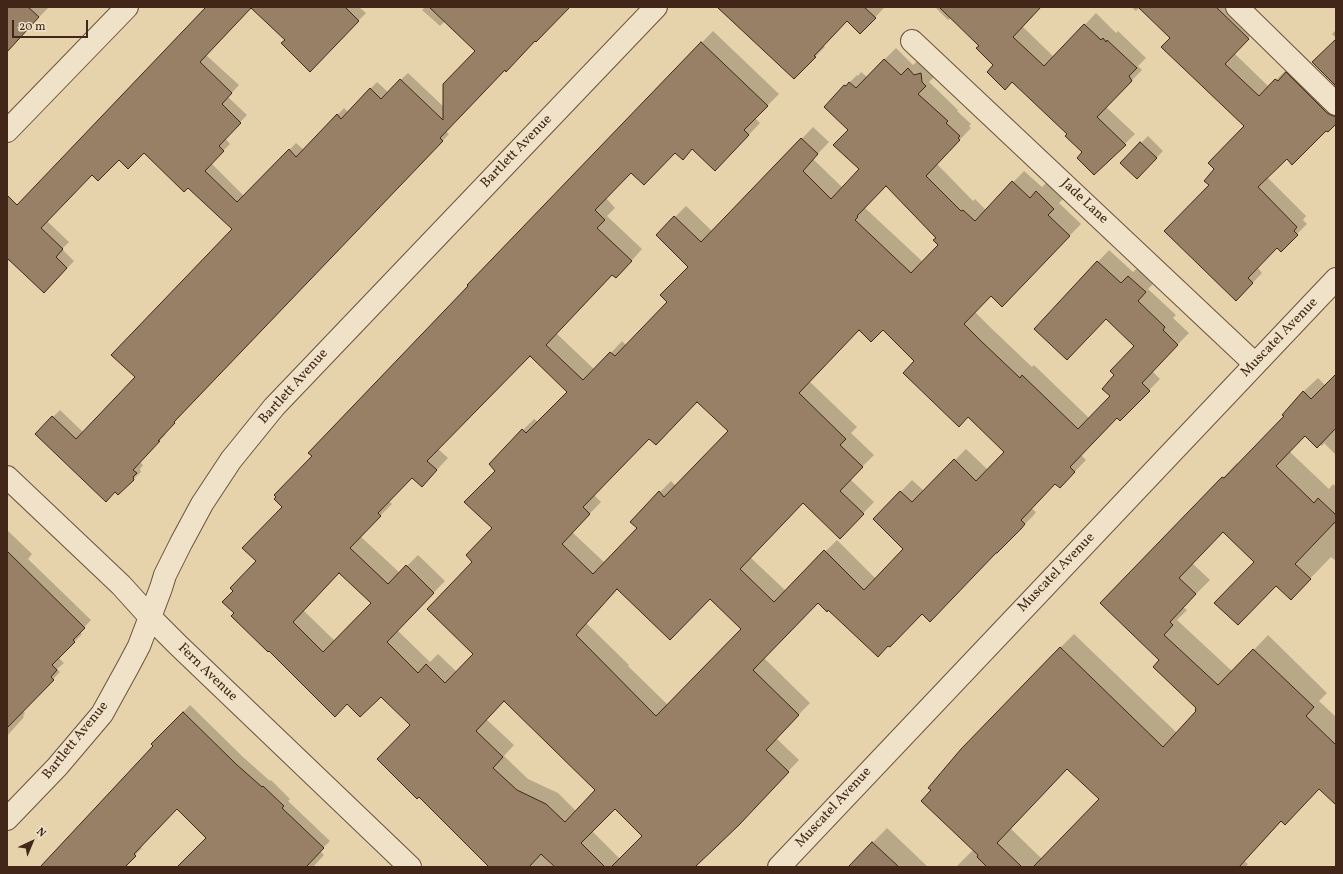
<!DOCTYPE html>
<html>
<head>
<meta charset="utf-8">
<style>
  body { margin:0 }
  #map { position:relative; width:1343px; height:874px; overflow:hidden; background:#e6d3ab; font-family:Vollkorn,serif }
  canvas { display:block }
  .frame { position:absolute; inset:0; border:8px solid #422719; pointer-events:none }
  .north { position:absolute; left:12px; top:822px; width:40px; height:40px; -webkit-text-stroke:3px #efe2c8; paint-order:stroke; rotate:44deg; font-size:11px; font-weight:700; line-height:16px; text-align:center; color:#422719 }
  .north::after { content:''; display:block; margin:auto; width:14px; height:18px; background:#422719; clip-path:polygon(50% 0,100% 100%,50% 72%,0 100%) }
  .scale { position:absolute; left:12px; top:20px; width:76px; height:18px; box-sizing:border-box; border:2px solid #422719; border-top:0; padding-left:5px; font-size:12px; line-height:14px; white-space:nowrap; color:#422719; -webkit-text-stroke:3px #efe2c8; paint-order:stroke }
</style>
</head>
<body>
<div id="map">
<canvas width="1343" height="874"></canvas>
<div class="frame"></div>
<div class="north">N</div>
<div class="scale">20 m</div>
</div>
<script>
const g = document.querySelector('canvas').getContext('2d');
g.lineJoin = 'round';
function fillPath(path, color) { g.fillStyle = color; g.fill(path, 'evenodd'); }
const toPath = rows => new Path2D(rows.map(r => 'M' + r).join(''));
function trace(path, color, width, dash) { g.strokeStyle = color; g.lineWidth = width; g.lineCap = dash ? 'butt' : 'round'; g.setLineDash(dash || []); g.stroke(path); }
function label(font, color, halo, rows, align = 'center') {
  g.font = font + ' Vollkorn,serif'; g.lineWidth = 3; g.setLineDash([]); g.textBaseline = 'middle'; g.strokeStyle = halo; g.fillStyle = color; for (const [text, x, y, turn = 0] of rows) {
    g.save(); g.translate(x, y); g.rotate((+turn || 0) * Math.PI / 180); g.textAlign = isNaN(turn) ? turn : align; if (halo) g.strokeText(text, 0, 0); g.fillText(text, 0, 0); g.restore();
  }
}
const shadow = toPath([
  [7,7,49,7,7,50],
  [208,7,251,7,206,55,239,85,228,97,247,115,225,138,230,144,211,163,244,196,296,143,304,150,344,108,348,112,377,82,388,92,408,73,444,107,477,51,445,21,440,26,422,10,425,7,569,7,505,69,446,131,449,134,181,414,181,415,164,433,166,434,140,462,143,465,140,469,141,472,118,494,36,434,60,410,84,433,137,376,233,229,197,194,144,152,119,159,92,174,47,221,69,242,62,249,74,261,51,285,10,259,7,262,7,217],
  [251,7,359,7,366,13,310,70,286,40],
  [737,7,885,7,860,33,848,20,823,45,825,47,794,78],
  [935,7,1040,7,1022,26,1054,57,1096,13,1116,33,1118,31,1146,58,1138,66,1142,70,1106,107,1135,134,1094,174,1084,152,1068,134,995,65,980,46,951,18,948,20],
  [1131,7,1236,7,1258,28,1234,53,1269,87,1286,70,1336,102,1336,123,1287,158,1267,177,1306,216,1303,220,1307,224,1281,250,1277,246,1257,267,1262,273,1236,300,1210,185,1216,169,1245,126,1171,38,1140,7,1136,11],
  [1336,30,1336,38,1332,34],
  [713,31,779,94,755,118,760,123,727,158,693,148,683,158,675,152,632,172,606,198,615,208,607,216,642,249,627,266,613,274,556,333,595,370,622,341,627,346,669,302,690,267,657,235,686,206,713,232,813,127,829,142,813,159,843,188,861,169,849,129,825,107,857,75,858,76,861,72,867,77,896,48,913,65,920,58,937,74,929,82,958,110,957,111,971,124,969,126,971,128,937,164,973,201,975,199,986,210,1024,171,1042,187,1048,181,1065,197,1059,203,1081,224,1013,294,991,295,975,312,991,328,1032,367,1034,365,1090,419,1112,396,1116,375,1135,346,1106,318,1035,329,1109,250,1133,272,1140,266,1157,280,1148,289,1176,315,1173,318,1189,333,1152,371,1160,379,1131,409,1117,417,1081,455,1086,460,1060,487,1056,483,1031,508,1036,512,1033,516,997,552,922,613,828,609,818,602,764,658,810,703,776,738,799,760,750,812,694,867,491,867,412,725,381,695,235,613,234,591,257,561,283,507,313,456,469,286,468,285],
  [886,185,937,238,939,245,923,262,865,208,868,205,867,204],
  [859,329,883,329,1006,452,988,470,966,449,924,491,912,480,874,519,904,549,876,579,837,540,786,591,750,557,803,502,851,526,874,502,850,479,874,455,851,433,857,427,809,381],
  [530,355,568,392,538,422,534,419,523,430,496,470,494,528,474,562,474,654,457,672,438,654,430,662,397,630,445,581,418,555,400,573,360,536,392,504,389,501,412,476,433,474,448,458,438,449],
  [697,401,729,431,676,486,671,481,660,492,638,528,605,563,572,532,601,502,594,495,649,438],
  [340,572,372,603,335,641,303,610],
  [618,588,710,598,743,629,668,705,628,666,629,665,586,623],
  [504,700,596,790,576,811,558,793,528,779,504,756,514,745,486,719],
  [615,808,644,836,620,859,592,831],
  [1148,136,1163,151,1144,171,1121,163],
  [1336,375,1336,455,1324,443,1322,446,1305,435,1289,451,1329,489,1333,484,1336,487,1336,561,1331,557,1305,584,1255,562,1223,530,1192,563,1210,580,1183,607,1187,610,1177,620,1233,672,1268,635,1327,693,1319,701,1336,717,1336,803,1319,788,1282,820,1244,861,1248,864,1246,867,956,867,974,849,1060,648,1074,634,1177,733,1197,711,1198,708,1161,660,1102,603,1223,478,1237,463,1238,465,1285,416,1303,392,1318,378,1326,386],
  [1068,768,1100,799,1042,859,1010,828],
  [7,530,32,554,28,559,91,620,80,632,82,634,59,658,64,663,57,669,60,672,23,711,25,713,23,716,24,717,7,736],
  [190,705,243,757,270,781,271,780,290,799,288,801,330,841,320,851,324,855,313,867,179,867,208,837,177,808,141,847,142,848,124,867,40,867,154,746,153,744],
  [887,828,928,867,849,867]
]);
const building = toPath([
  [7,7,28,7,39,17,7,52,7,7],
  [206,7,345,7,359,21,310,72,281,43,285,40,251,8,200,62,232,93,222,104,241,123,219,146,224,151,205,171,237,202,289,149,296,157,337,114,341,119,370,88,381,99,400,79,443,120,443,84,475,51,429,7,570,7,536,42,535,41,506,72,505,70,440,138,443,141,174,422,175,423,158,441,160,441,133,470,137,473,133,477,134,480,118,495,115,492,106,502,35,434,52,416,76,439,135,377,111,355,232,229,188,188,184,192,144,153,128,169,119,160,98,181,92,175,41,228,63,249,56,257,67,268,44,293,7,258,7,195,17,205,206,7],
  [717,7,864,7,876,18,860,34,847,21,814,56,816,57,794,79,717,7],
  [939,7,1041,7,1013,37,1044,66,1084,24,1101,40,1103,38,1106,42,1107,40,1137,68,1129,76,1132,81,1097,117,1126,145,1094,175,1077,158,1082,152,1065,136,1067,134,1012,82,1005,90,987,72,993,65,976,48,979,46,939,7],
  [1138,7,1216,7,1249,39,1225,64,1259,96,1275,79,1278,81,1286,72,1327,113,1333,116,1336,116,1336,124,1328,132,1326,131,1292,165,1287,159,1258,187,1297,227,1294,231,1298,235,1281,252,1277,248,1248,278,1253,283,1236,301,1164,231,1209,185,1204,181,1214,169,1208,163,1244,126,1161,47,1170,38,1138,7],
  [1336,39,1336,86,1312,62,1336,39],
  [701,42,768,106,744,130,749,135,715,171,692,149,683,160,675,153,644,185,631,173,595,210,605,220,597,228,632,261,616,278,612,275,546,345,583,380,610,352,615,356,667,302,660,295,688,267,656,235,674,216,701,242,801,138,818,154,803,171,831,199,859,169,833,145,848,130,824,107,844,85,846,86,849,82,856,88,884,59,901,75,908,68,914,75,921,73,922,82,926,86,918,94,948,121,946,123,960,136,958,138,960,140,926,176,961,211,963,210,975,221,1012,181,1030,198,1036,191,1054,209,1048,215,1070,236,1002,307,991,296,964,324,980,340,1020,378,1022,375,1078,429,1110,396,1102,389,1114,375,1110,371,1134,346,1106,319,1067,360,1034,329,1097,261,1121,283,1128,276,1146,292,1138,301,1165,327,1163,330,1178,345,1142,383,1150,391,1120,421,1117,418,1070,467,1075,472,1060,488,1055,484,1021,520,1025,524,1021,529,997,553,996,553,930,622,922,614,890,647,888,646,878,657,828,610,827,612,818,603,753,670,799,715,766,750,789,772,739,825,695,867,611,867,642,836,615,809,581,843,605,867,555,867,541,854,529,867,489,867,419,797,417,799,377,759,410,725,381,697,360,717,347,704,335,717,269,651,268,652,231,616,234,613,222,602,233,591,230,588,256,561,242,548,282,507,274,499,276,497,274,495,312,456,308,453,468,286,467,285,701,42],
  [886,186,936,238,933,240,938,245,911,273,855,220,858,217,857,216,886,186],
  [859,330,871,342,883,330,914,361,903,373,959,427,968,417,1004,452,976,481,954,459,912,502,900,491,873,519,903,549,864,590,824,550,774,602,740,569,803,503,840,539,864,514,840,491,863,467,840,445,846,439,799,393,859,330],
  [530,356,567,392,526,433,522,429,489,464,495,471,464,502,492,528,466,555,472,562,427,609,473,654,445,683,426,664,418,673,387,642,434,593,406,565,388,584,350,548,381,516,378,513,412,478,422,487,437,470,427,461,530,356],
  [697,402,728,431,664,497,659,491,630,522,637,528,593,574,562,544,590,514,583,507,649,439,656,445,697,402],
  [339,573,371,603,323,652,293,622,339,573],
  [617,589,670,640,710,599,741,629,656,716,576,635,617,589],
  [504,701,595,790,565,822,546,804,517,790,493,768,503,757,476,731,504,701],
  [1140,142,1157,158,1137,179,1120,163,1140,142],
  [1336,374,1336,428,1317,448,1305,436,1276,466,1314,503,1318,498,1336,515,1336,521,1295,564,1311,579,1291,600,1276,586,1238,625,1214,603,1254,562,1223,532,1179,578,1196,594,1170,622,1173,625,1164,635,1218,685,1253,649,1314,707,1306,716,1336,745,1336,805,1319,789,1285,825,1281,821,1239,867,1033,867,1099,799,1067,769,997,843,1022,867,987,867,977,857,978,855,921,801,931,790,928,788,961,749,1060,647,1163,747,1196,711,1195,710,1196,708,1153,667,1159,660,1100,603,1222,477,1224,478,1284,416,1282,415,1303,391,1311,399,1336,374],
  [7,551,85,628,73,640,75,642,52,665,57,670,51,677,54,680,7,728,7,551],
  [183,712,236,764,262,787,263,786,284,806,282,808,324,848,306,867,177,867,206,838,177,809,134,854,136,856,125,867,40,867,153,746,151,744,183,712],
  [872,842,899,867,848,867,872,842]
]);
const minor = toPath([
  [1237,7,1336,104],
  [912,41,1255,364],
  [7,131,127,7],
  [7,477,121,585,150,617,178,645,410,867],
  [7,819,57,767,102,714,129,665,139,646,161,588,165,575,181,543,202,504,231,460,274,407,656,7],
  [779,867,1336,279]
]);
const streetNames = [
  ["Bartlett Avenue",517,152,-46],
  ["Jade Lane",1084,202,43],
  ["Muscatel Avenue",1280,338,-46],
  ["Bartlett Avenue",294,387,-48],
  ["Muscatel Avenue",1057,573,-46],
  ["Fern Avenue",207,673,44],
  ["Bartlett Avenue",76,741,-51],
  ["Muscatel Avenue",834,808,-47]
];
fillPath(shadow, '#0003');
fillPath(building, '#978065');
trace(building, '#422719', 1);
trace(minor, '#6b523e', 24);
trace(minor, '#efe2c8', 22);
label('14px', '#422719', '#efe2c8', streetNames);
</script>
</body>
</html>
